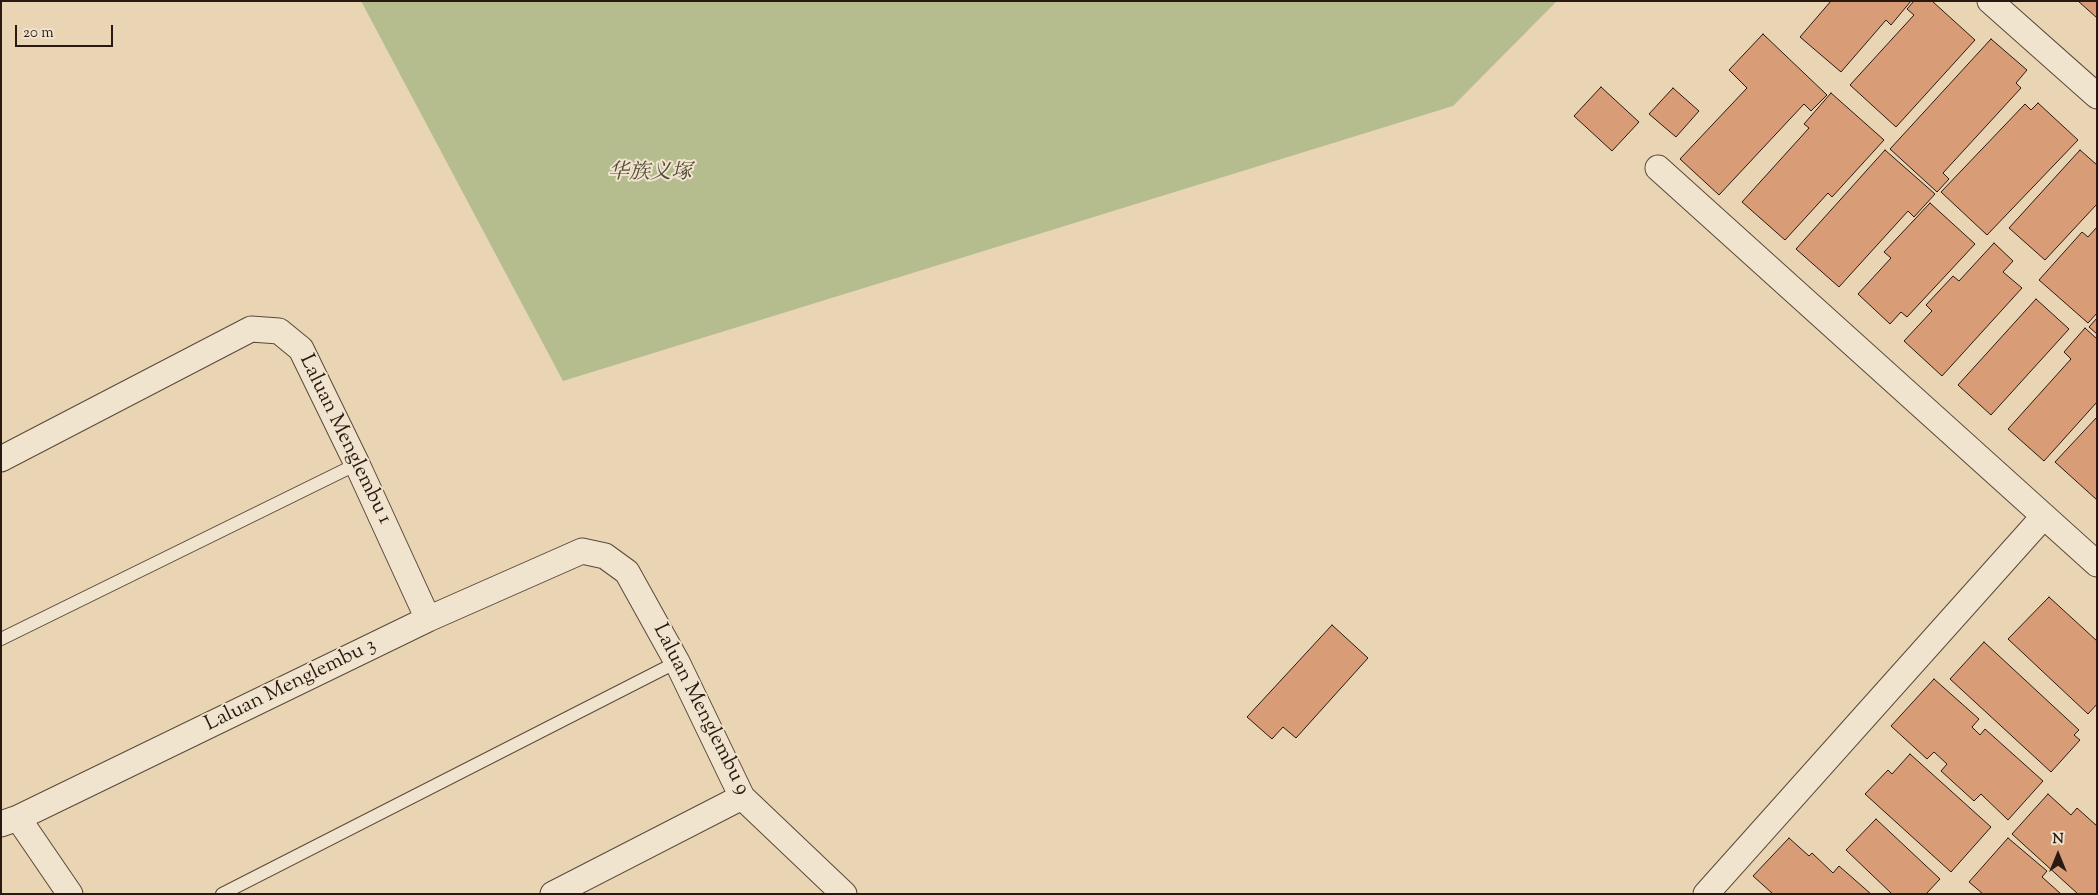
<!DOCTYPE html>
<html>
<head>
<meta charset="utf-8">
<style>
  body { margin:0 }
  #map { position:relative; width:2098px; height:895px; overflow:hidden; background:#e9d5b4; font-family:"Sorts Mill Goudy",serif }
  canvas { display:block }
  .frame { position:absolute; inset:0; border:2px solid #2a1911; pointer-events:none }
  .north { position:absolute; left:2033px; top:830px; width:50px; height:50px; -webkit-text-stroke:4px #f1e4ce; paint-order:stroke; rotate:0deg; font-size:14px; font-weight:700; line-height:20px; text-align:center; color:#2a1911 }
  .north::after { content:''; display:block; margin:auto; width:18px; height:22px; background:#2a1911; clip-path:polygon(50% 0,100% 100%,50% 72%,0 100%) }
  .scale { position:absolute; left:15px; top:25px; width:98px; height:22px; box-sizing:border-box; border:2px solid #2a1911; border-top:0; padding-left:6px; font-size:15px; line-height:18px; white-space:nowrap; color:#2a1911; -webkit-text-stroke:4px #f1e4ce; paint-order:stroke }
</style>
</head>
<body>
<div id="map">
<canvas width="2098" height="895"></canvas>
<div class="frame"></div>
<div class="north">N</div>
<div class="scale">20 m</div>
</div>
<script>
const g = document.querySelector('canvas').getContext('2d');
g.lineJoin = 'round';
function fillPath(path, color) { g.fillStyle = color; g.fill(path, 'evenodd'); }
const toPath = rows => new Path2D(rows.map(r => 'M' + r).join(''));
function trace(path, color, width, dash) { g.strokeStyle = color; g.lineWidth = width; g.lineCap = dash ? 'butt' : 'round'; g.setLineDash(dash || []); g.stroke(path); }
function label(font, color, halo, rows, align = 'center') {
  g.font = font + ' "Sorts Mill Goudy","Noto Serif SC",serif'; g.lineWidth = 4; g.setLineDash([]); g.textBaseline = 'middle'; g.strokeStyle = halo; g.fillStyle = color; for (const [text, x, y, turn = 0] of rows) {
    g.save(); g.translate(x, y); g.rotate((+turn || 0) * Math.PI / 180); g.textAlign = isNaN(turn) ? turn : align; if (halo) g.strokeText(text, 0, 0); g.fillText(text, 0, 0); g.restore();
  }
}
const green = toPath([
  [361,1,1557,1,1453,106,563,381]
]);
const building = toPath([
  [1831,1,1911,1,1891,25,1886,20,1841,72,1800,37,1831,1],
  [1914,1,1932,1,1975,40,1896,127,1850,85,1914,15,1907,9,1914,1],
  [2078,1,2097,1,2097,18,2078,1],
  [1763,34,1827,95,1811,111,1804,104,1719,195,1680,159,1747,88,1729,70,1763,34],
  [1991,39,2027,70,2016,83,2021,88,1943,173,1949,179,1937,192,1890,149,1991,39],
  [1601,87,1639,122,1612,151,1574,116,1601,87],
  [1673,88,1699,111,1676,137,1649,114,1673,88],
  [1831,93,1884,140,1832,197,1828,193,1785,240,1742,202,1809,128,1804,124,1831,93],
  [2038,103,2078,140,1987,235,1941,192,2025,104,2031,110,2038,103],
  [1885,150,1935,194,1914,217,1908,211,1839,287,1796,249,1885,150],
  [2080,150,2097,165,2097,204,2045,260,2009,228,2080,150],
  [1930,203,1975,244,1907,317,1901,312,1890,324,1858,294,1891,258,1884,252,1930,203],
  [2097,227,2097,313,2088,323,2039,280,2082,232,2088,237,2097,227],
  [1994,243,2013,261,2003,272,2022,288,1942,376,1904,341,1932,311,1926,305,1953,276,1959,281,1994,243],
  [2036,299,2069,329,1991,415,1958,385,2036,299],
  [2097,318,2097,334,2089,327,2097,318],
  [2085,328,2097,339,2097,402,2044,461,2008,429,2071,359,2064,352,2085,328],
  [2097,417,2097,500,2055,462,2097,417],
  [2049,597,2097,641,2097,704,2088,714,2008,639,2049,597],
  [1332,625,1368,658,1296,738,1283,727,1272,739,1247,717,1332,625],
  [1984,642,2079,730,2074,735,2080,740,2051,772,1950,679,1984,642],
  [1934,679,1979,719,1972,727,1980,735,1985,729,2043,781,2008,820,1981,794,1974,801,1941,771,1947,764,1934,752,1927,759,1891,726,1934,679],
  [1910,754,1991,827,1951,872,1865,794,1888,770,1892,774,1910,754],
  [2048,794,2071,815,2077,808,2097,826,2097,894,2078,894,2012,834,2048,794],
  [1876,819,1940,879,1926,894,1892,894,1846,850,1876,819],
  [1789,838,1809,856,1812,853,1833,873,1839,866,1871,894,1773,894,1753,876,1789,838],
  [2008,838,2047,871,2042,877,2061,894,1983,894,1969,882,2008,838]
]);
const service = toPath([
  [1,639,357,464],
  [222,894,677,662]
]);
const minor = toPath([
  [1990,1,2097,96],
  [1658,168,2097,564],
  [1,459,251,329,279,331,301,349,357,464,428,619],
  [18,818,70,894],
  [1,824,18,818,428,619,582,551,605,556,627,572,677,662,742,797,844,894],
  [553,894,742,797],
  [1706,894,2044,516]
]);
const parkNames = [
  ["华族义塚",650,174]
];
const streetNames = [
  ["Laluan Menglembu 1",344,440,64],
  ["Laluan Menglembu 3",291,686,-26],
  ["Laluan Menglembu 9",700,710,63]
];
fillPath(green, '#b5bd8e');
fillPath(building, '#d89c76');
trace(building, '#2a1911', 1);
trace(service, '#5a483a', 14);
trace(minor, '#5a483a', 27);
trace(service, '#f1e4ce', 12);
trace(minor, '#f1e4ce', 25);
label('italic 21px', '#544a36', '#f1e4ce', parkNames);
label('21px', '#2a1911', '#f1e4ce', streetNames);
</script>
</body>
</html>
